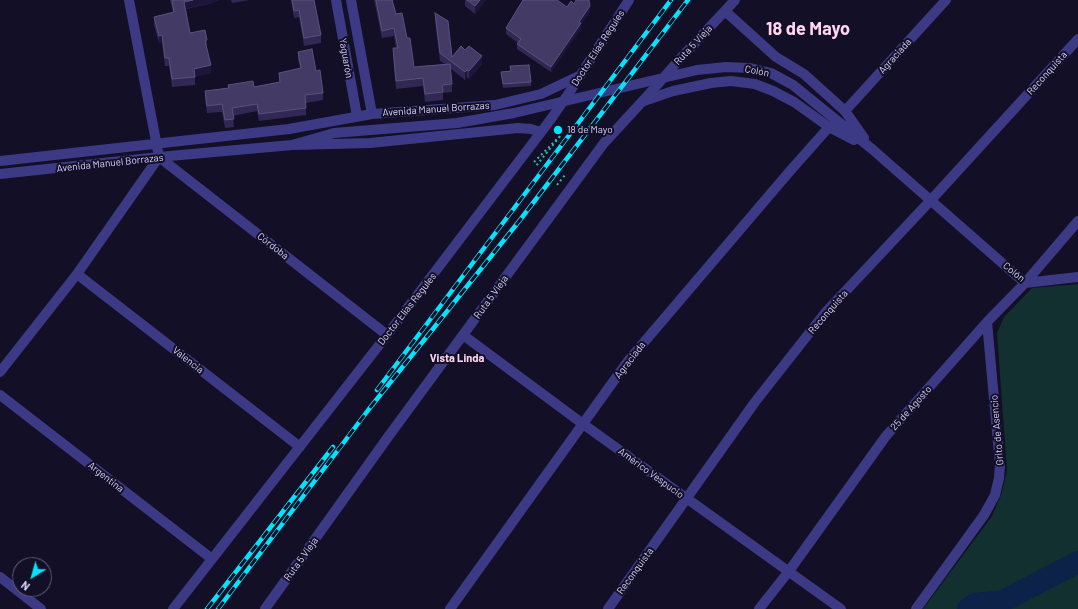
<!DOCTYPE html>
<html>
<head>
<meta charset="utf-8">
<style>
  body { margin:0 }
  #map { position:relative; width:1078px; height:609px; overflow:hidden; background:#130f26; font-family:Barlow,sans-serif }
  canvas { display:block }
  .north { position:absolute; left:12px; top:557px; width:40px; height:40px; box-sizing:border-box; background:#130f26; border:1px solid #625e7d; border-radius:50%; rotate:217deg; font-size:11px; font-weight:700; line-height:16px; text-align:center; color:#d9d4ff }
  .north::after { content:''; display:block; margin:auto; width:14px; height:18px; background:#00e5ff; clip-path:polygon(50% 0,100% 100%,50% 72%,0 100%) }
</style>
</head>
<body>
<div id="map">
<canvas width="1078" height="609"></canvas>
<div class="north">N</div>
</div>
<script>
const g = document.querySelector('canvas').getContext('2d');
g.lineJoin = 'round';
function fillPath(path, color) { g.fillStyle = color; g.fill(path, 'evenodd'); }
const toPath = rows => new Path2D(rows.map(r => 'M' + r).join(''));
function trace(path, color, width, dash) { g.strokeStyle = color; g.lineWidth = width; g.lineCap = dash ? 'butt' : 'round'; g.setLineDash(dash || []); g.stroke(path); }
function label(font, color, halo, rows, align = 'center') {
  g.font = font + ' Barlow,sans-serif'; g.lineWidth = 4; g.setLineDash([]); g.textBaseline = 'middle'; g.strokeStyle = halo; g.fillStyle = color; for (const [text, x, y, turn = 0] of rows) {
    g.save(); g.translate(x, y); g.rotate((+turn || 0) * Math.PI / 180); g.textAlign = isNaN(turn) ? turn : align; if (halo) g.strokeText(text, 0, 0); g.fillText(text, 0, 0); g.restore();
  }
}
const green = toPath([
  [1078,284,1078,609,923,609,992,516,1001,495,1007,471,997,333,1004,317,1032,288]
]);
const river = toPath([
  [968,609,975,604,1003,601,1078,562]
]);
const path = toPath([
  [534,162,561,135,536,166],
  [557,185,565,175]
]);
const minor = toPath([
  [336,0,357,116],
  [351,0,372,114],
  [725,11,776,57,804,74,845,111,864,138],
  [679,60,735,0],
  [576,82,629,0],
  [644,101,673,91,711,83,731,81,755,84,773,91,794,102,829,127,854,140],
  [845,111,946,0],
  [292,145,334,133,457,123,514,113,697,70,726,67,750,68,771,73,793,85,872,149,1025,283,1078,277],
  [159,157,387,335],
  [0,161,289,129,372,114,495,105,541,94,579,76],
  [0,174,159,157,292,145,370,143,518,128,531,129,541,132],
  [77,274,300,447],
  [463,335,583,424,841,609],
  [0,372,77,274,159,157,129,0],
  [0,395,212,559],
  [0,577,41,609],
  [173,609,387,335,551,119],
  [265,609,388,437,604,143,651,92],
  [450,609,628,361,790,171,829,127],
  [608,609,755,402,825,313,931,200,1078,39],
  [759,609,789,571,886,436,987,322,1025,283,1078,221],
  [916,609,984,515,995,495,999,478,1000,465,987,322]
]);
const rail = toPath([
  [377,390,671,0],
  [207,609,333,447],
  [218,609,369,409,520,220,688,0]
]);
const minorBridge = toPath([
  [651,92,679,60],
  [551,119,573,87]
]);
const wall = toPath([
  [170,0,219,0,209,4,186,9,190,33,207,40,207,48,211,73,195,76,195,85,172,87,169,66,165,66,162,43,159,43,154,25,154,17,173,12],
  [231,0,250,0,232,3],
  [291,0,314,0,321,35,321,43,304,46,299,17,294,18],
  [374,0,395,0,392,1,396,14,407,38,414,67,445,64,440,61,435,20,435,13,452,57,482,64,469,79,467,77,465,80,450,68,452,84,452,92,443,93,443,100,425,102,423,86,396,89,393,56,393,48,396,48,394,36,382,38],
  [465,0,486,0,475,14,465,6],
  [574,4,590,12,581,24,581,29,551,72,517,49,517,44,518,43,506,34,506,28],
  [298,52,316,71,323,93,323,100,306,103,306,115,259,121,257,111,233,116,234,127,225,128,222,112,207,113,205,99,205,91,228,88,228,85,254,87,280,82,279,73,300,68,298,59],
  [510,66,531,82,531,86,503,88,501,72,510,71]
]);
const shadedWall = toPath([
  [193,0,219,0,209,4,184,9,184,2],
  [480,0,486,0,475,14,475,6],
  [590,6,590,12,581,24,581,29,551,72,551,67,579,22],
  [162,35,162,43,159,43,159,36],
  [482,56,482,64,469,79,469,71],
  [211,65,211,73,194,77,194,69],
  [467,70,467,77,465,80,465,72]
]);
const building = toPath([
  [172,0,193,0,184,2,190,33,205,30,207,40,205,41,211,65,194,69,195,77,172,79,169,58,165,58,162,35,159,36,154,17,174,12,172,0],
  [292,0,314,0,321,35,304,38,299,10,294,11,292,0],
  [376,0,392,0,396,14,402,13,407,38,410,38,414,67,450,64,452,84,442,85,443,92,425,94,423,78,396,81,393,48,398,48,394,28,382,31,376,0],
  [467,0,480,0,475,6,467,0],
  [523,0,557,0,567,7,571,1,574,4,576,0,589,0,590,6,579,22,581,23,551,67,517,44,521,39,506,28,523,0],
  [435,13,448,21,452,57,461,46,465,50,469,46,482,56,469,71,467,70,465,72,440,53,435,13],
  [312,49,316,71,320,70,323,93,305,95,306,108,259,114,257,104,232,108,234,119,225,120,222,104,207,106,205,91,229,88,228,85,253,81,254,87,280,82,279,73,301,68,298,52,312,49],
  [529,65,531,82,503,84,501,72,511,71,510,66,529,65]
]);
const markers = [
  [558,130,5,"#00e5ff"]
];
const streetNames = [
  ["Ruta 5 Vieja",693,45,-47],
  ["Doctor Elías Regules",598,48,-57],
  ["Agraciada",895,56,-48],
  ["Yaguarón",346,58,80],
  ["Colón",757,71,11],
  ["Reconquista",1047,73,-48],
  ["Avenida Manuel Borrazas",436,109,-4],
  ["Avenida Manuel Borrazas",110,163,-6],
  ["Córdoba",273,246,38],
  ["Colón",1014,272,39],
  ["Ruta 5 Vieja",491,297,-54],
  ["Doctor Elías Regules",407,309,-52],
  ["Reconquista",828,312,-49],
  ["Valencia",188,360,38],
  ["Agraciada",630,360,-52],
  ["25 de Agosto",911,408,-48],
  ["Grito de Asencio",997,430,-95],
  ["Américo Vespucio",651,473,36],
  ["Argentina",106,477,38],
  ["Ruta 5 Vieja",301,559,-54],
  ["Reconquista",635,571,-54]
];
const poiNames = [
  ["18 de Mayo",567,130]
];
const neighbourhoodNames = [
  ["Vista Linda",457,358]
];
const townNames = [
  ["18 de Mayo",808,29]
];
fillPath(green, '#12302f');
trace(river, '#0c2248', 22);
trace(path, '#2fb8b0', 2, [2, 3]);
trace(minor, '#3d3a85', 10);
trace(rail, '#00e5ff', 4.5);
trace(rail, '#130f26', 3, [9]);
trace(minorBridge, '#3d3a85', 10);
fillPath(wall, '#312854');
fillPath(shadedWall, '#1d163a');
fillPath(building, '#433a66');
trace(building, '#5a527e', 1);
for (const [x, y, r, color] of markers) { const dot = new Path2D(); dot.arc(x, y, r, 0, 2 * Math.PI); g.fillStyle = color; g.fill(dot); trace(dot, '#130f26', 1.5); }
label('10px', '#d9d4ff', '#130f26', streetNames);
label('10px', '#d9d4ff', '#130f26', poiNames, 'left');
label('bold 11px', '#ffd6f0', '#130f26', neighbourhoodNames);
label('bold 18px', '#ffd6f0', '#130f26', townNames);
</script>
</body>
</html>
